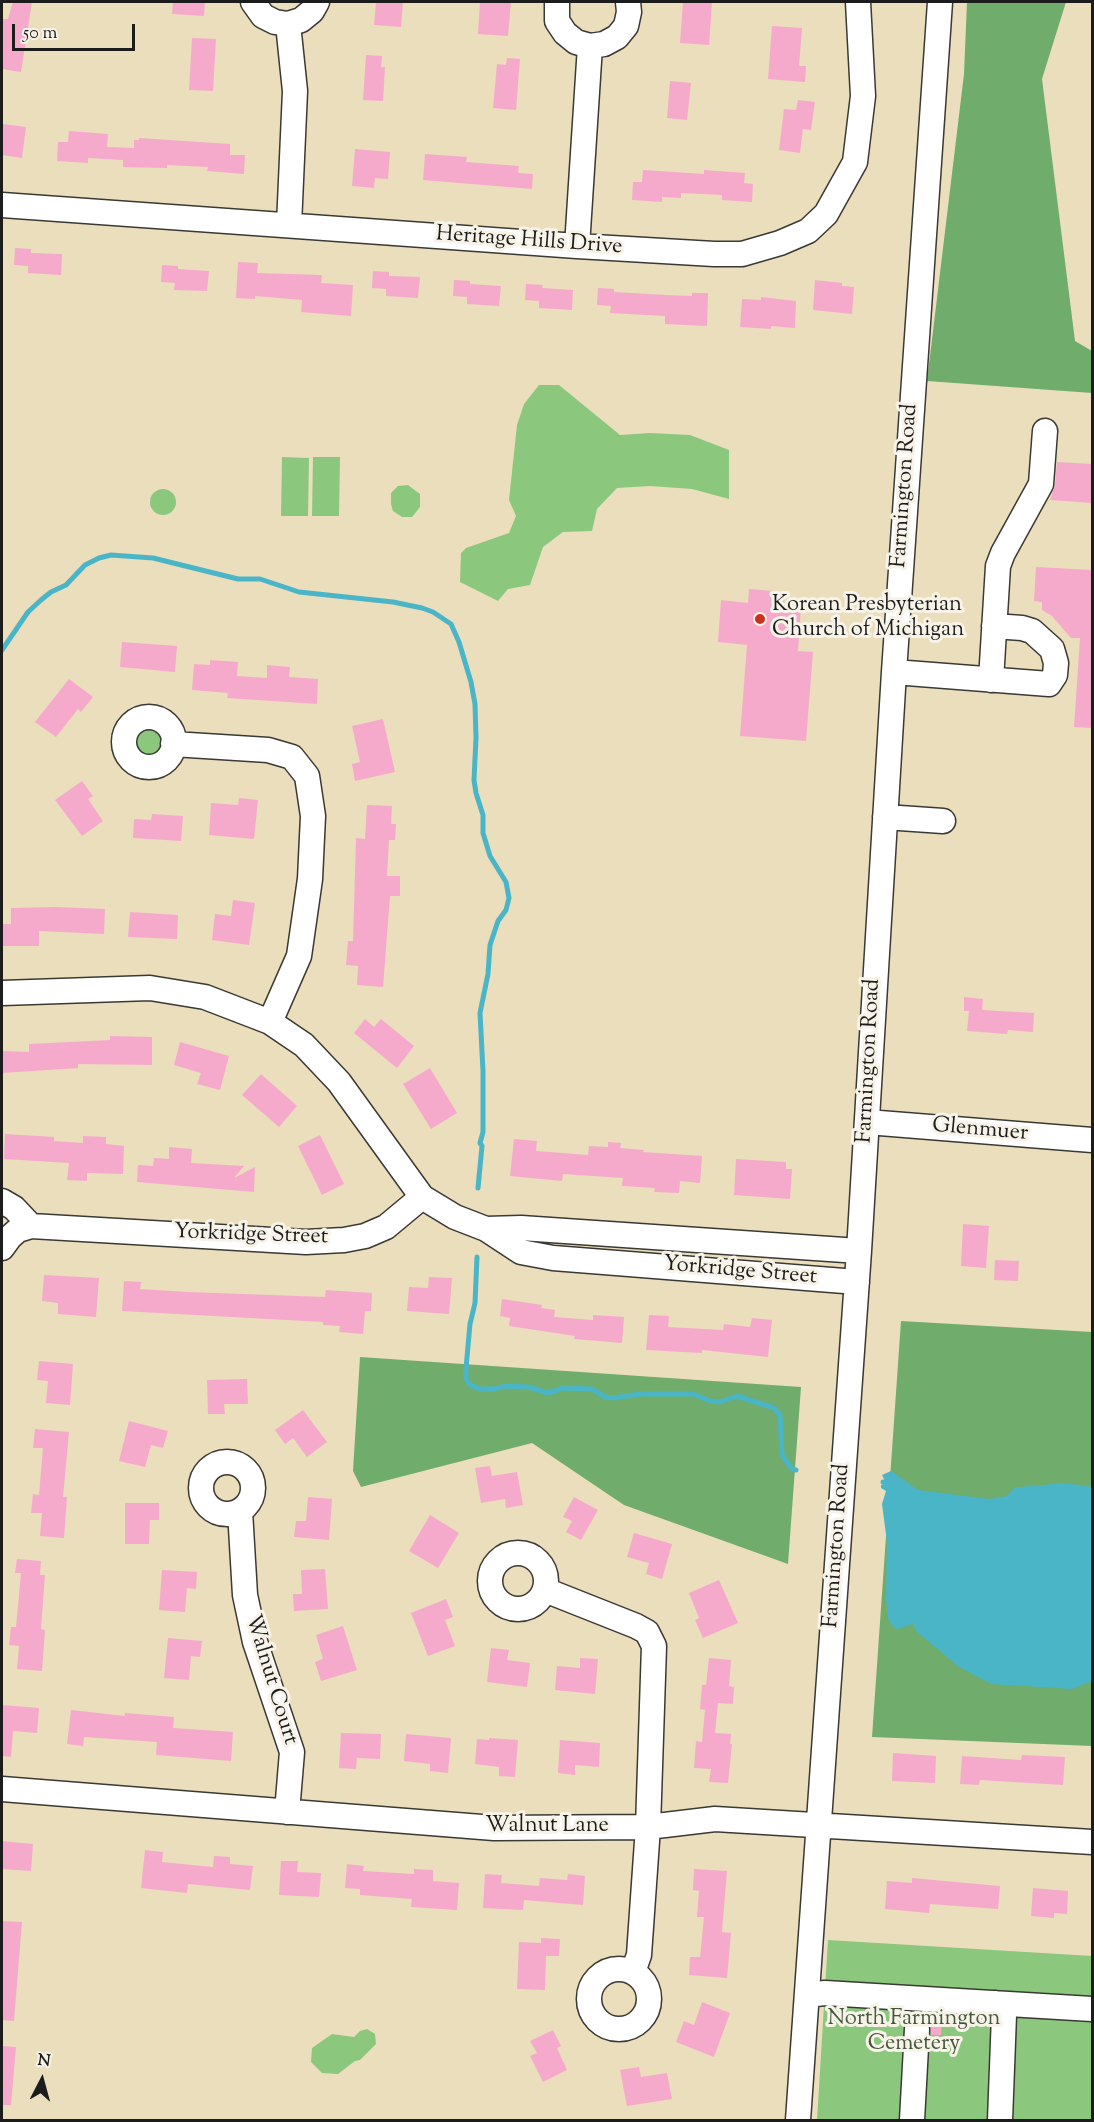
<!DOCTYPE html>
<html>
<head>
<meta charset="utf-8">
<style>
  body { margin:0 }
  #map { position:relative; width:1094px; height:2122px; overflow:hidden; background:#ebdebc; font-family:"Sorts Mill Goudy",serif }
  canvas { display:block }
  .frame { position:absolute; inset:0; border:3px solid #1c1c1c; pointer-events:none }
  .north { position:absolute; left:12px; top:2050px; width:60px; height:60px; -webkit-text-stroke:4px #f7f3e8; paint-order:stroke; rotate:6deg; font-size:16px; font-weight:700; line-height:24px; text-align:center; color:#1c1c1c }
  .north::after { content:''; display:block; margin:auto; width:21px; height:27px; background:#1c1c1c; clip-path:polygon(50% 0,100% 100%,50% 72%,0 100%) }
  .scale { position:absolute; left:12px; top:24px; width:123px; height:27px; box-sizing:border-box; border:3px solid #1c1c1c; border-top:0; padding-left:8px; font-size:18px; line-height:21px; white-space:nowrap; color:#1c1c1c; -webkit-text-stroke:4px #f7f3e8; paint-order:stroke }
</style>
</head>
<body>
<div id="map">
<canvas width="1094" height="2122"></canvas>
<div class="frame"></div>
<div class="north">N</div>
<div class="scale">50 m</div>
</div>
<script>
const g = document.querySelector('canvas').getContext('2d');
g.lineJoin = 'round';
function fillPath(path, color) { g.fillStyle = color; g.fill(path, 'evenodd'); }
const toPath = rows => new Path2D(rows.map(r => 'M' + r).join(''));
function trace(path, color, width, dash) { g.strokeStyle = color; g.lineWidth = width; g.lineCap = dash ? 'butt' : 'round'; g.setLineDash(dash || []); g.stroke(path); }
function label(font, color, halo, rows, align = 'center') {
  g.font = font + ' "Sorts Mill Goudy",serif'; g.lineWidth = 6; g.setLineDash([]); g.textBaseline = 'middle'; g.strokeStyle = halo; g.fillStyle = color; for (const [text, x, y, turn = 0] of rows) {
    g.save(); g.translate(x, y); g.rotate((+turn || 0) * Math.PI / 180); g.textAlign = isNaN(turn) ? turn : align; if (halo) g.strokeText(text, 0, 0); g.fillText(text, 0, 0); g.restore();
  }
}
const green = toPath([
  [539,385,559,385,620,435,650,433,690,435,729,450,729,499,692,489,650,486,617,488,597,509,592,531,563,532,543,547,530,585,508,589,498,601,460,582,461,553,466,548,509,533,516,516,509,500,517,425,524,404],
  [282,457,309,458,308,516,281,516],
  [313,457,340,457,339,516,312,516],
  [408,485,420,494,420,507,412,517,402,517,393,511,391,504,391,493,398,486],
  '150 502a13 13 0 1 1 26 0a13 13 0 1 1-26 0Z',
  '135 742a14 14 0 1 1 28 0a14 14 0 1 1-28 0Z',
  [828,1940,1092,1956,1092,2120,817,2120],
  [367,2029,375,2034,376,2044,360,2060,355,2061,338,2074,322,2073,311,2062,312,2048,332,2034,354,2037,360,2031]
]);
const forest = toPath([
  [967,2,1066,2,1042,79,1075,341,1092,351,1092,393,927,381,964,74],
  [901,1321,1092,1332,1092,1746,872,1737],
  [360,1357,801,1387,788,1564,624,1505,532,1443,361,1487,353,1471]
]);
const water = toPath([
  [891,1471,918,1490,990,1499,1007,1496,1014,1488,1020,1487,1064,1483,1092,1487,1092,1681,1072,1689,991,1684,959,1667,917,1632,913,1624,897,1629,893,1627,888,1618,886,1598,887,1542,882,1504,886,1491,881,1488,881,1485,886,1483,882,1475]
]);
const stream = toPath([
  [2,650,28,612,41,600,51,592,66,585,85,565,99,558,111,555,153,558,238,579,260,579,299,592,393,602,422,608,433,612,451,624,459,642,471,682,475,704,476,738,474,780,476,793,483,815,483,833,490,856,506,882,509,898,506,910,498,921,490,945,488,974,480,1013,483,1071,483,1132,480,1143,482,1146,478,1188],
  [477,1257,475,1303,470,1324,466,1368,466,1378,469,1384,479,1389,493,1389,506,1386,528,1387,548,1393,564,1388,592,1389,605,1397,613,1398,640,1394,693,1394,710,1401,719,1402,737,1396,774,1408,780,1415,782,1455,791,1468,796,1470],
  [883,1482,886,1482]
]);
const building = toPath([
  [13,2,32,2,21,72,2,69,3,19,8,19],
  [173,2,205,2,204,16,172,14],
  [376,2,403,2,401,27,374,25],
  [480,2,511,2,508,36,478,34],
  [683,2,712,2,709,45,680,43],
  [772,26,802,28,799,66,806,66,805,82,768,79],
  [192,38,216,39,213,91,189,90],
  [366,55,382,56,381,67,385,67,383,101,363,100],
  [507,58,520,59,516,110,493,108,497,64,506,65],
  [670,81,691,83,687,120,667,118],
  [798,100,815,102,811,130,803,129,800,153,779,150,784,109,796,110],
  [2,124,26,127,22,158,2,155],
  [69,131,108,134,107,147,134,148,134,140,139,140,139,138,230,144,230,155,245,155,244,174,207,171,208,167,167,165,167,168,123,167,123,160,88,158,88,163,57,161,58,142,68,142],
  [355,149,390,152,388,179,375,178,374,188,352,186],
  [425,154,467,157,466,162,519,166,518,173,533,174,532,189,423,180],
  [643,170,704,174,704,170,745,173,744,183,753,184,752,202,722,200,722,195,681,193,681,198,662,197,662,202,632,200,633,182,642,182],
  [15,248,31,249,31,253,62,254,61,275,28,273,28,266,14,265],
  [238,262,258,263,257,273,322,275,321,283,353,285,351,316,301,312,302,300,255,296,255,299,236,298],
  [162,265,178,266,178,269,209,271,207,291,174,290,175,283,161,282],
  [373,271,389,272,389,276,420,277,418,298,386,296,386,289,372,288],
  [454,280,470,281,470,284,501,286,499,306,467,304,467,297,453,296],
  [815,280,842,283,842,286,854,287,852,314,813,310],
  [526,284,543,285,542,288,573,290,572,310,539,308,539,301,525,300],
  [598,288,614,289,614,292,666,295,692,296,692,293,708,293,707,326,665,324,665,316,610,313,611,306,597,305],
  [761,297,796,301,795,328,771,326,771,329,740,327,742,299,761,300],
  [1057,462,1092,464,1092,503,1050,500,1055,485],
  [1036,567,1092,570,1092,728,1074,727,1080,638,1071,638,1052,616,1042,610,1042,602,1034,601],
  [749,589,785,592,784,605,801,607,798,651,813,652,806,741,740,736,747,645,718,642,721,600,748,603],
  [122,642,177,646,175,672,120,667],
  [210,660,238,662,237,676,267,678,267,665,290,667,289,677,318,679,317,704,227,698,228,693,192,690,194,664,210,665],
  [69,679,93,697,81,712,78,709,56,737,35,722],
  [383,719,395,772,355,781,352,764,360,762,352,726],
  [82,781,93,796,88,799,103,821,82,836,55,800],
  [239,798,258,800,254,839,209,835,211,803,238,805],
  [367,805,392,806,391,824,396,824,395,840,389,840,387,876,400,876,400,896,390,896,383,987,357,985,358,966,346,965,348,941,353,941,356,838,365,839],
  [152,814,183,816,181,841,133,838,134,819,151,820],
  [233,900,255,903,249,945,212,940,215,914,231,916],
  [56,907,105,909,104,934,39,931,39,946,2,946,2,924,11,924,11,908],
  [130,912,178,915,177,939,128,937],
  [964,997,983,999,982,1010,1034,1013,1033,1032,1008,1030,1007,1034,967,1031,969,1011,964,1011],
  [365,1019,374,1027,381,1019,414,1046,397,1068,354,1033],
  [110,1036,152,1037,152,1065,78,1064,78,1068,2,1073,2,1051,29,1052,29,1044,110,1040],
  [180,1042,229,1056,220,1090,197,1084,201,1073,174,1065],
  [430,1068,457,1113,431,1129,403,1084],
  [261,1074,297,1106,279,1127,242,1095],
  [5,1134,54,1137,54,1141,83,1143,83,1136,106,1137,106,1144,124,1146,123,1174,87,1173,87,1181,67,1180,69,1163,4,1159],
  [320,1135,344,1184,322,1195,298,1146],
  [514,1139,537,1141,536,1151,588,1155,589,1146,608,1147,608,1142,621,1143,620,1148,644,1150,643,1152,702,1156,700,1183,680,1181,679,1193,654,1192,655,1188,622,1186,623,1178,563,1174,562,1181,510,1176],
  [169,1147,192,1149,191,1163,244,1166,234,1178,255,1167,254,1192,137,1182,138,1165,153,1166,154,1158,169,1159],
  [736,1159,786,1162,786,1169,792,1169,790,1199,734,1195],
  [963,1224,989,1226,986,1268,961,1266],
  [995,1260,1019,1261,1018,1281,994,1280],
  [44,1275,99,1278,96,1317,58,1314,58,1303,42,1301],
  [429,1277,452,1278,449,1314,407,1311,409,1287,428,1288],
  [124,1281,141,1282,140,1289,188,1292,325,1297,326,1290,372,1293,371,1311,365,1311,363,1334,339,1332,340,1326,323,1325,323,1322,122,1311],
  [502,1299,542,1305,541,1308,555,1310,554,1317,593,1320,593,1315,624,1317,622,1343,574,1339,575,1336,509,1326,510,1318,500,1316],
  [649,1315,669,1316,668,1327,723,1330,724,1324,750,1327,752,1318,772,1320,768,1357,702,1350,702,1353,646,1350],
  [39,1361,73,1364,70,1405,46,1403,48,1381,37,1380],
  [247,1379,248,1404,224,1404,225,1414,208,1414,207,1380],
  [303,1410,327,1442,307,1457,293,1438,285,1444,275,1430],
  [129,1421,168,1431,163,1448,151,1445,145,1467,119,1461],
  [35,1429,69,1432,63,1497,67,1497,64,1538,40,1536,42,1513,31,1513,33,1494,39,1495,43,1448,33,1448],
  [490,1466,492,1476,517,1472,523,1505,506,1508,505,1499,481,1503,475,1468],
  [308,1497,332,1499,329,1540,294,1537,296,1521,306,1521],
  [574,1497,598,1510,581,1540,566,1532,572,1521,563,1517],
  [125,1503,159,1503,159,1520,150,1520,149,1544,125,1544],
  [430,1515,459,1533,438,1568,409,1551],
  [634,1533,672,1544,662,1579,646,1574,649,1563,627,1557],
  [17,1559,41,1561,40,1575,45,1575,41,1629,45,1630,42,1671,17,1669,19,1646,9,1645,11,1627,16,1627,21,1573,15,1573],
  [325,1569,328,1609,294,1611,293,1594,302,1594,301,1570],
  [162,1570,197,1572,196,1589,187,1588,185,1612,159,1610],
  [719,1580,738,1623,703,1638,695,1620,699,1618,689,1593],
  [446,1599,453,1617,445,1620,455,1646,428,1656,411,1613],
  [343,1626,357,1670,321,1681,315,1662,323,1659,316,1635],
  [168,1638,202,1641,200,1657,191,1656,189,1680,164,1678],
  [491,1648,509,1650,507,1660,530,1663,527,1687,487,1682],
  [580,1658,598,1659,595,1694,555,1690,557,1666,580,1668],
  [709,1658,731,1660,729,1686,734,1687,733,1704,718,1703,715,1733,731,1734,730,1744,732,1744,728,1783,709,1782,711,1769,694,1768,696,1741,702,1742,705,1710,700,1709,702,1685,706,1685],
  [2,1705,39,1708,37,1733,13,1731,11,1757,2,1756],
  [71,1710,125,1716,125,1713,174,1717,173,1728,233,1732,231,1761,156,1755,157,1742,84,1737,83,1746,67,1744],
  [341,1733,381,1734,380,1759,357,1758,356,1769,339,1768],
  [406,1734,451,1738,448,1773,430,1771,430,1764,404,1761],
  [489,1738,518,1740,515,1777,499,1776,499,1767,475,1764,477,1739,489,1740],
  [560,1740,600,1743,599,1767,575,1765,575,1775,558,1773],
  [893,1753,936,1756,935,1783,892,1781],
  [1022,1755,1065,1757,1063,1785,980,1780,979,1785,960,1784,962,1756,1021,1760],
  [2,1841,33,1844,31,1871,2,1869],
  [145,1850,163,1852,162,1862,213,1867,214,1856,230,1857,230,1864,253,1866,250,1890,188,1884,187,1893,141,1888],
  [281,1861,298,1861,297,1872,321,1873,319,1897,279,1895],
  [347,1864,364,1866,363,1871,414,1874,414,1869,433,1870,433,1881,459,1883,457,1910,411,1907,412,1899,360,1895,360,1889,345,1888],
  [694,1869,727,1871,722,1932,731,1933,727,1978,689,1975,690,1957,700,1957,704,1917,697,1917,699,1891,693,1890],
  [485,1874,502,1875,501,1883,539,1886,540,1878,567,1880,568,1874,585,1876,583,1905,524,1900,523,1910,483,1908],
  [912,1878,1000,1886,998,1909,930,1904,929,1913,885,1909,887,1881,912,1883],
  [1033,1888,1068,1891,1067,1914,1054,1913,1054,1918,1031,1916],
  [2,1921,22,1922,14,2021,2,2020],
  [541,1938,560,1939,559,1956,546,1956,545,1990,517,1989,519,1942,541,1943],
  [702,2002,730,2013,714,2057,676,2042,684,2021,694,2025],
  [926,2013,942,2014,941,2035,931,2035,929,2022,925,2017,919,2015,926,2015],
  [553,2030,561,2046,557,2048,567,2070,543,2082,530,2056,537,2053,530,2041],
  [2,2046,16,2047,11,2105,2,2105],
  [639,2067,641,2077,667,2073,672,2099,627,2106,620,2070]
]);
const minor = toPath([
  [253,2,263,16,275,22,288,24,301,20,312,11,317,2],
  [557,2,557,21,565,33,576,42,590,46,604,44,617,37,626,26,629,12,628,2],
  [288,24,295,91,289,225],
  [2,205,577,246,714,254,742,254,780,243,808,231,826,214,855,162,863,96,858,2],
  [577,246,590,46],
  [894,672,1049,684,1055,675,1056,663,1052,649,1032,631,1022,628,994,626],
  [991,680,998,566,1003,553,1041,484,1045,431],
  '124 742a25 25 0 1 1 50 0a25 25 0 1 1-50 0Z',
  [173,744,268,750,292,757,307,776,313,816,310,879,299,956,270,1022],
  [885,817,943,821],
  [2,993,150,988,205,997,270,1022,304,1045,339,1082,422,1197],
  [867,1122,1092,1140],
  [2,1201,14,1208,31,1226],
  [486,1229,521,1228,859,1251],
  [2,1248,10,1237,18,1230,31,1226,306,1242,344,1240,365,1236,386,1227,422,1197,455,1217,486,1229,521,1252,553,1258,857,1282],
  '201 1488a26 26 0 1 1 52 0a26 26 0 1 1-52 0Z',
  [240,1511,245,1595,255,1642,292,1752,287,1812],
  '490 1581a28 28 0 1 1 56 0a28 28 0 1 1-56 0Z',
  [545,1590,636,1626,647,1632,654,1646,648,1827,639,1955,633,1972],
  [2,1789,494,1828,648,1827,715,1819,1092,1842],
  '589 1999a30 30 0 1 1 60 0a30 30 0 1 1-60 0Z',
  [807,1995,825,1993,1092,2009],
  [996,2003,1002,2008,1004,2015,1000,2120],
  [798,2120,859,1251,894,672,940,2],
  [912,2120,917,2029]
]);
const markers = [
  [760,619,6,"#c8321e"]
];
const streetNames = [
  ["Heritage Hills Drive",529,242,4],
  ["Farmington Road",906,486,-86],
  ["Farmington Road",870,1061,-87],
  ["Glenmuer",980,1131,5],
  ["Yorkridge Street",251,1236,2],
  ["Yorkridge Street",740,1272,5],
  ["Farmington Road",838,1546,-86],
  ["Walnut Court",270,1680,73],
  ["Walnut Lane",547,1827]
];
const poiNames = [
  ["Korean Presbyterian",772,606],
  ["Church of Michigan",772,631]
];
const parkNames = [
  ["North Farmington",914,2020],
  ["Cemetery",914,2045]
];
fillPath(green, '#8bc87d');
fillPath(forest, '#70ac6c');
fillPath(water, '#4ab5c7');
trace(stream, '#4ab5c7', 5);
fillPath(building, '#f5aacc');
trace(minor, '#3b3934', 27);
trace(minor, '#fff', 24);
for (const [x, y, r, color] of markers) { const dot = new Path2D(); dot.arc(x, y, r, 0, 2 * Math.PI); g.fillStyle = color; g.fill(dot); trace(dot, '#f7f3e8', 2); }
label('22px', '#1c1c1c', '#f7f3e8', streetNames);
label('22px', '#1c1c1c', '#f7f3e8', poiNames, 'left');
label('22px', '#43583e', '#f7f3e8', parkNames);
</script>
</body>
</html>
